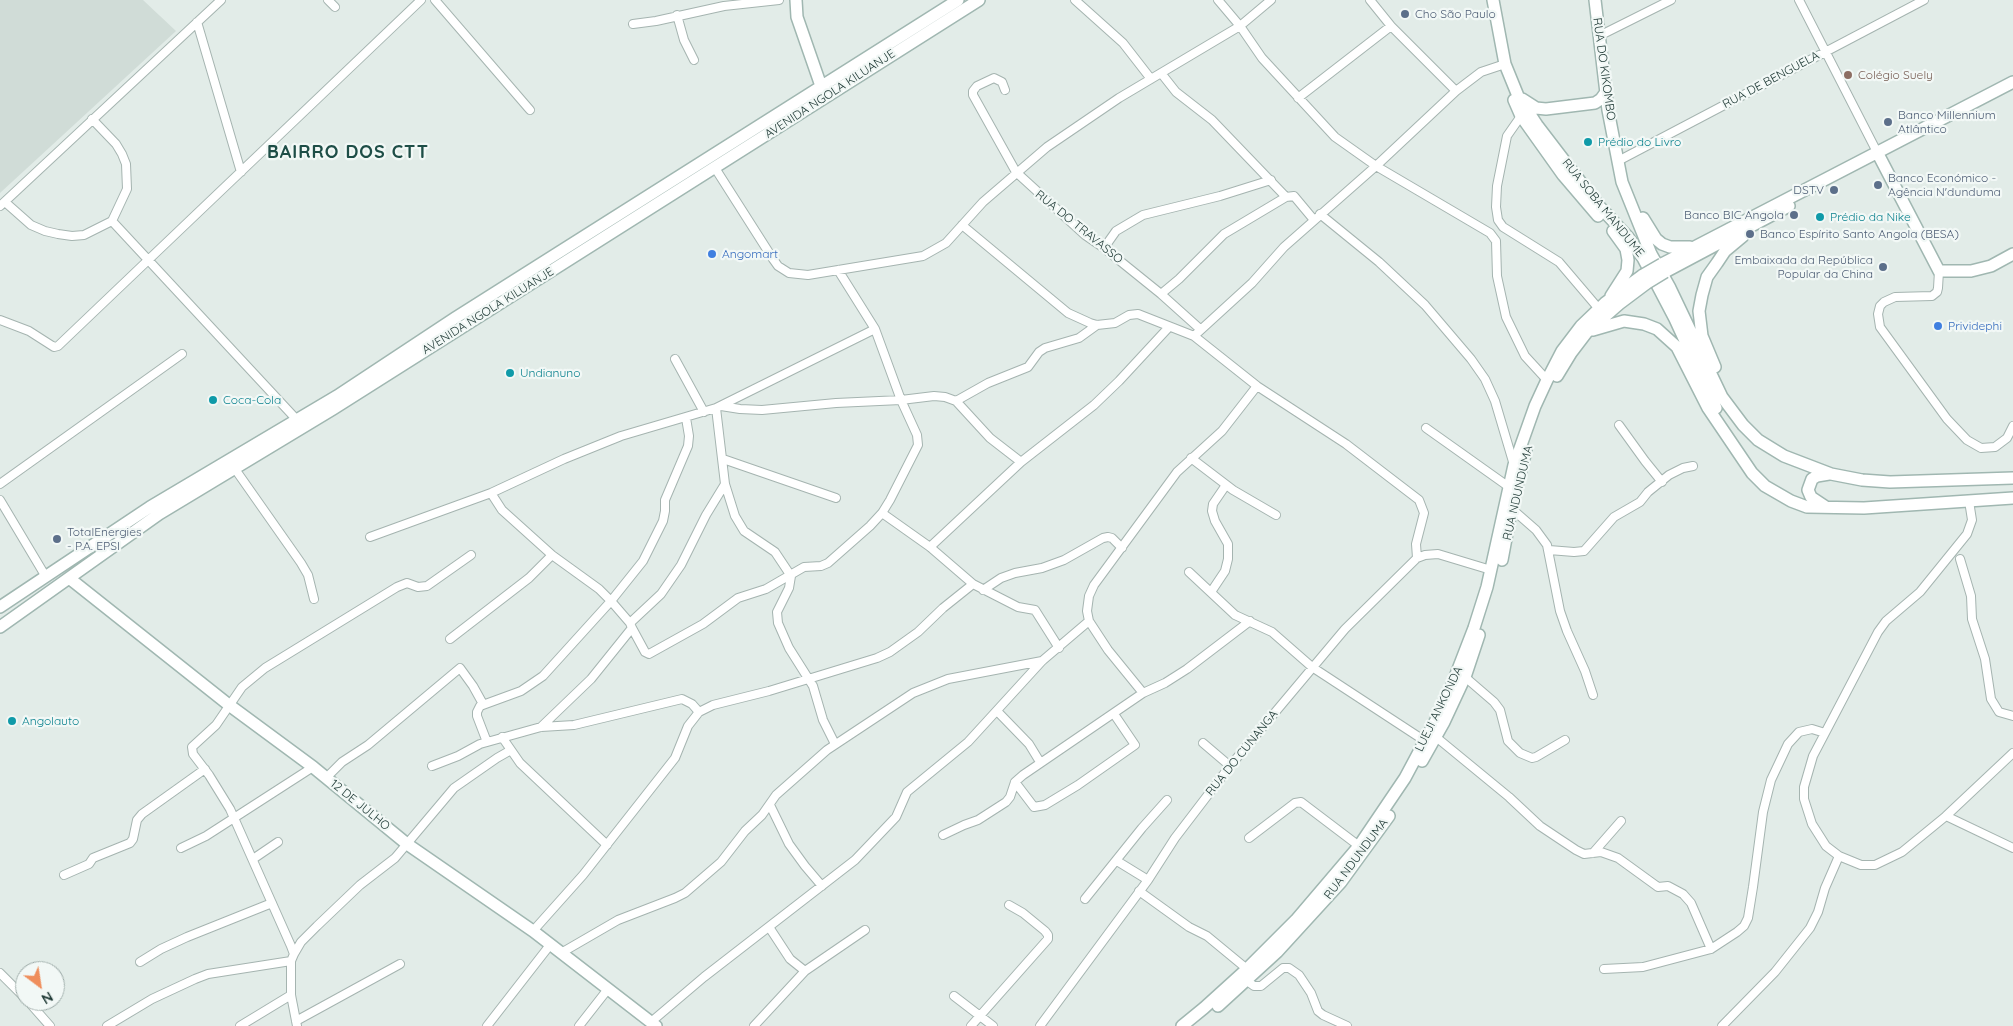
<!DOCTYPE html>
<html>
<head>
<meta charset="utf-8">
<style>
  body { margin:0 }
  #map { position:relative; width:2013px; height:1026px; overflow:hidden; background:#e2ece8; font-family:Quicksand,sans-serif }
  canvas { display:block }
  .north { position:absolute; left:15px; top:961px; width:50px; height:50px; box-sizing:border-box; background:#f2f8f6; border:1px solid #9fadaa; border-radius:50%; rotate:149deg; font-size:14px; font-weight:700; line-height:20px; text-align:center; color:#223c38 }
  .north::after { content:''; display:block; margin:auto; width:18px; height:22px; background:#ef8e5c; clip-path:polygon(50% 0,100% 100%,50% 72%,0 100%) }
</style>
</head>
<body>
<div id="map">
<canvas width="2013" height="1026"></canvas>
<div class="north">N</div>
</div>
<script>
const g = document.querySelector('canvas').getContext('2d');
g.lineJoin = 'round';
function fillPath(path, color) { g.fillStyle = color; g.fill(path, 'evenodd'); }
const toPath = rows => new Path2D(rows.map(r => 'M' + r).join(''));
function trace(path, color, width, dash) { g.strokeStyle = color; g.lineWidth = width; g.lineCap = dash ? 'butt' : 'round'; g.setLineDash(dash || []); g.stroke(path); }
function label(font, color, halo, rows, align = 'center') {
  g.font = font + ' Quicksand,sans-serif'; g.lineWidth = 4.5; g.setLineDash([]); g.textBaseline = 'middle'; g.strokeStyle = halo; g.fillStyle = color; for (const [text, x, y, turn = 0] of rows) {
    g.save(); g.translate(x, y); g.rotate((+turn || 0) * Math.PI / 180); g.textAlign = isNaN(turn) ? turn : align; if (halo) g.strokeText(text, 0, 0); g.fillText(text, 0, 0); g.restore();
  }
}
const built = toPath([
  [0,0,143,0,176,31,0,193]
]);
const street = toPath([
  [328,0,335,7],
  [435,0,530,110],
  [1075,0,1123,43,1151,79],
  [1218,0,1240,26,1262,58,1335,137,1376,166,1490,233,1496,241,1497,276,1506,317,1525,356,1547,380],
  [1370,0,1391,26,1456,91],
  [1799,0,1877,152],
  [677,15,684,40,694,60],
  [197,22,241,172],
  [633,24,656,21,724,6,779,0],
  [1599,36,1671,0],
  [1005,90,1002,82,994,78,977,86,973,91,973,95,1016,172,1085,235,1104,248,1161,294,1200,329],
  [1298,98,1391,26],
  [1521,116,1507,136,1497,186,1496,207,1498,220,1503,227,1559,262,1599,309],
  [1618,161,1924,0],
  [715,168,773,259,778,266,789,273,808,275,923,256,946,243,983,202,1047,147,1119,98,1240,26,1271,0],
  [1286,197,1294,196,1314,220],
  [5,202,31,225,45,231,58,234,72,236,84,235,112,221,127,189,126,164,122,154,116,144,92,119],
  [0,206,221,0],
  [1320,214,1379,262,1425,305,1471,359,1485,379,1495,401,1514,465],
  [112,221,297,420],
  [962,225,1068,313,1090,323,1097,325,1115,323,1129,315,1138,314,1194,336,1257,386,1346,444,1419,500,1424,513,1416,544,1417,558],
  [1104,248,1116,231,1143,215,1220,196,1271,180],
  [1939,271,1938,288,1937,292,1932,296,1895,297,1884,302,1880,306,1878,314,1880,327,1947,419,1967,440,1981,448,1995,447,2007,438,2013,426],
  [1161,294,1179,279,1224,234,1286,197,1212,120,1176,92,1161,73],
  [0,320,29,331,54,347,58,346,421,0],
  [875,329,901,400,934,396,945,397,956,401,990,438,1021,462],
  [1194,336,1252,283,1284,247,1376,166,1456,91,1481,72,1505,64],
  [675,359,704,412],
  [956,401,988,383,1028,367,1039,352,1045,348,1079,338,1097,325],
  [1619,425,1645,461,1662,482],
  [1426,428,1509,487],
  [1191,458,1233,490,1276,515],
  [723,459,836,498],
  [235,469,301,563,308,575,314,599],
  [0,484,182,354],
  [725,484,735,516,744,531,775,552,791,576,789,588,777,612,778,623,789,648,813,686,823,720,835,744],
  [491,493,502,510,552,555,599,589,611,601,630,623],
  [0,500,46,577],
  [1969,501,1972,520,1967,534,1920,592,1886,621,1878,632,1813,756,1804,787,1804,799,1812,824,1826,846,1839,856,1861,865,1875,865,1902,852,1946,816,2013,848],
  [1512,509,1536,530,1547,545,1560,611,1567,631,1585,671,1593,695],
  [882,513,930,547,973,584,1018,607,1035,610,1059,648],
  [370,537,491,493,564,459,621,436,716,408,875,329,838,270],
  [930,547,1021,462,1094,405,1119,381,1169,327],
  [1549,550,1574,552,1584,551,1614,517,1640,502,1648,492,1669,475,1683,468,1693,466],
  [1960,559,1971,596,1972,619,1985,659,1991,699,1999,712,2013,716],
  [1189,572,1235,615,1272,632,1312,667,1425,741],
  [983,590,1001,578,1015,573,1042,568,1064,560,1103,538,1108,537,1112,538,1122,548],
  [1211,592,1225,571,1228,559,1228,544,1215,521,1212,511,1213,504,1226,485],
  [632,628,645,652,649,654,703,624,738,598,766,589,804,567,821,566,828,563,870,526,882,513,890,500,918,445,917,435,901,400,836,403,762,410,740,409,721,406],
  [450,639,529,578,552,555],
  [1465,677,1494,702,1500,710,1508,741,1520,753,1532,758,1536,757,1565,740],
  [1143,693,1165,683,1187,669,1250,621],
  [997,711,1029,744,1040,762],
  [541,727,591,679,632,628,630,623,661,594,681,565,706,515,725,484,716,408],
  [502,737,520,763,607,845],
  [1436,737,1509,797,1540,826,1576,850,1584,854,1601,852,1618,858,1658,887,1668,886,1683,894,1691,903,1711,949],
  [487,742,477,716,477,712,480,706,521,691,543,676,611,601,643,561,663,521,665,511,665,500,688,446,689,436,686,418],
  [1203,743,1230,766],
  [432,766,458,756,480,744,541,727,574,725,682,699,692,704,699,712],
  [326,778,342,762,368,745,460,668,473,686,483,704],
  [1015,782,1034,807,1045,805,1078,785,1135,745,1114,714],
  [770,805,789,844,805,866,822,886],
  [1946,816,2013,753],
  [943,835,964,825,978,820,1006,802,1010,797,1015,782,1023,775,1143,693,1108,650,1089,621,1087,611,1089,596,1094,585,1177,472,1222,431,1257,386],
  [1249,838,1295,803,1301,802,1359,846],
  [181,848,206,836,313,767],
  [1593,853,1621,821],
  [253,859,278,842],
  [1117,861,1148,880],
  [64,875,89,864,93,858,130,843,133,839,137,820,142,814,205,769],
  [1139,891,1189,927,1207,936,1247,969],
  [1085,899,1142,828,1167,800],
  [769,927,790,959,805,971],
  [533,931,583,875,675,758,688,726,699,712,713,705,769,691,877,658,890,652,918,632,943,608,973,584],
  [561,953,618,920,675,898,685,893,721,862,745,831,762,815,776,795,827,750,913,693,948,679,1042,661],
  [294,954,301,942,317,926,360,885,395,858,454,788,497,758,511,750],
  [140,962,161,949,187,937,272,903],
  [1604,969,1643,967,1711,949,1737,932,1744,926,1748,918,1753,887,1763,812,1771,780,1788,744,1799,732,1812,729,1825,733],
  [0,973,25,998],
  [1247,981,1254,986,1261,986,1283,968,1289,968,1299,975,1311,993,1318,1011,1323,1015,1347,1026],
  [954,996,993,1026],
  [28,1001,50,1026],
  [296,1021,400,964],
  [651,1022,704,977,855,860,896,817,907,792,968,742,1042,661,1089,621],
  [107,1026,152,999,195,979,208,974,291,961],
  [240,1026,291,995],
  [297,1026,291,995,291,961,294,954,291,946,230,809,209,775,193,754,192,747,216,725,242,687,265,668,397,587,407,583,418,587,427,586,471,555],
  [487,1026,550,945],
  [579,1026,608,989],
  [754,1026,805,971,865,930],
  [971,1026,1048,939,1048,935,1045,931,1023,913,1009,905],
  [1040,1026,1148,880,1175,838,1230,766,1345,629,1417,558,1425,555,1438,554,1491,570],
  [1722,1026,1775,972,1810,928,1818,912,1825,888,1839,856]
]);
const secondary = toPath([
  [796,0,797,17,821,86],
  [1493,0,1505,64,1518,96,1537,125,1599,206,1628,237,1643,258,1675,319,1716,408],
  [1595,0,1608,110,1622,182,1651,254,1670,288,1722,397,1743,425,1758,440,1784,456,1831,474,1862,480,1890,482,2013,478],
  [1522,99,1536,108,1546,109,1595,103,1601,99,1606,92],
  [1514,100,1521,116,1563,175,1598,216],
  [1877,152,1939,271,1971,271,1991,266,2013,254],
  [1643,218,1656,239,1662,244,1670,247,1690,247],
  [1662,264,2013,82],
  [1665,272,1789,206],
  [1611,296,1627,271,1628,260,1626,249,1613,231],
  [1593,330,1624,321,1644,324,1657,329,1677,347,1708,408,1752,473,1765,486,1791,501,1807,507,1864,508,2013,498],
  [1715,367,1702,336,1699,311,1702,295,1707,277,1717,263,1725,251,1743,236],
  [1557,376,1571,353,1587,332,1619,304,1647,283],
  [1516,489,1526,451],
  [1826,507,1811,497,1808,490,1812,479,1817,476,1829,474],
  [1502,560,1510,517],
  [69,578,229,705,313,767,407,844,533,931,656,1026],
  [0,607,150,507,337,396,455,318,958,0],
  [0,627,159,514,333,409,979,0],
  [1422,761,1444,722,1465,677,1479,635],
  [1218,1006,1277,952,1341,882,1389,816],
  [1182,1026,1204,1008,1247,969,1296,920,1359,846,1405,778,1445,703,1474,628,1487,587,1514,465,1535,406,1547,380,1562,351,1581,326,1605,303,1643,275]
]);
const secondaryBridge = toPath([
  [1643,275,1662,264],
  [1647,283,1665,272]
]);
const markers = [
  [1405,14,5,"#5c6f8a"],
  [1848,75,5,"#8d6e63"],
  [1888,122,5,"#5c6f8a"],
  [1588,142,5,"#0f9aa8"],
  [1878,185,5,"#5c6f8a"],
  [1834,190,5,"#5c6f8a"],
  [1794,215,5,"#5c6f8a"],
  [1820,217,5,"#0f9aa8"],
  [1750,234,5,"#5c6f8a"],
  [712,254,5,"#3f7fe0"],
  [1883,267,5,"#5c6f8a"],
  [1938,326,5,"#3f7fe0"],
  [510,373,5,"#0f9aa8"],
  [213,400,5,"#0f9aa8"],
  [57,539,5,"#5c6f8a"],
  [12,721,5,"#0f9aa8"]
];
const serviceNames = [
  ["Cho São Paulo",1415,14],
  ["Banco Millennium",1898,115],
  ["Atlântico",1898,129],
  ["Banco Económico -",1888,178],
  ["Agência N'dunduma",1888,192],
  ["DSTV",1824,190,"right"],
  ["Banco BIC Angola",1784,215,"right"],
  ["Banco Espírito Santo Angola (BESA)",1760,234],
  ["Embaixada da República",1873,260,"right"],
  ["Popular da China",1873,274,"right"],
  ["TotalEnergies",67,532],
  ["- P.A. EPSI",67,546]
];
const streetNames = [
  ["RUA DO KIKOMBO",1604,69,82],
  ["RUA DE BENGUELA",1771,80,-28],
  ["AVENIDA NGOLA KILUANJE",830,94,-33],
  ["RUA SOBA MANDUME",1603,208,51],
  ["RUA DO TRAVASSO",1079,227,39],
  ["AVENIDA NGOLA KILUANJE",488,311,-32],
  ["RUA NDUNDUMA",1518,493,-77],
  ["LUEJI ANKONDA",1439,709,-64],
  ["RUA DO CUNANGA",1242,753,-51],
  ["12 DE JULHO",360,805,39],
  ["RUA NDUNDUMA",1356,859,-53]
];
const educationNames = [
  ["Colégio Suely",1858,75]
];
const cultureNames = [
  ["Prédio do Livro",1598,142],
  ["Prédio da Nike",1830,217],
  ["Undianuno",520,373],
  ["Coca-Cola",223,400],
  ["Angolauto",22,721]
];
const shopNames = [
  ["Angomart",722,254],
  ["Prividephi",1948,326]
];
const districtNames = [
  ["BAIRRO DOS CTT",348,153]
];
fillPath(built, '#d0dcd7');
trace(street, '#a5b4b0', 10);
trace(secondary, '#a0b7b1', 14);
trace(street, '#fff', 8);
trace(secondary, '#fff', 11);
trace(secondaryBridge, '#a0b7b1', 14, []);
trace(secondaryBridge, '#fff', 11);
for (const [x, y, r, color] of markers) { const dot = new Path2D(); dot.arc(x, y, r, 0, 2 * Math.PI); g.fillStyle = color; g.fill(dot); trace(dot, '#f2f8f6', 2); }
label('12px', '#4e5e75', '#f2f8f6', serviceNames, 'left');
label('12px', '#223c38', '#f2f8f6', streetNames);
label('12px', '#785e54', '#f2f8f6', educationNames, 'left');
label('12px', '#0d838f', '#f2f8f6', cultureNames, 'left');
label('12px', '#366cbe', '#f2f8f6', shopNames, 'left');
g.letterSpacing = '1px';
label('bold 18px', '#1e4e47', '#f2f8f6', districtNames);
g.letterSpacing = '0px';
</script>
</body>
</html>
